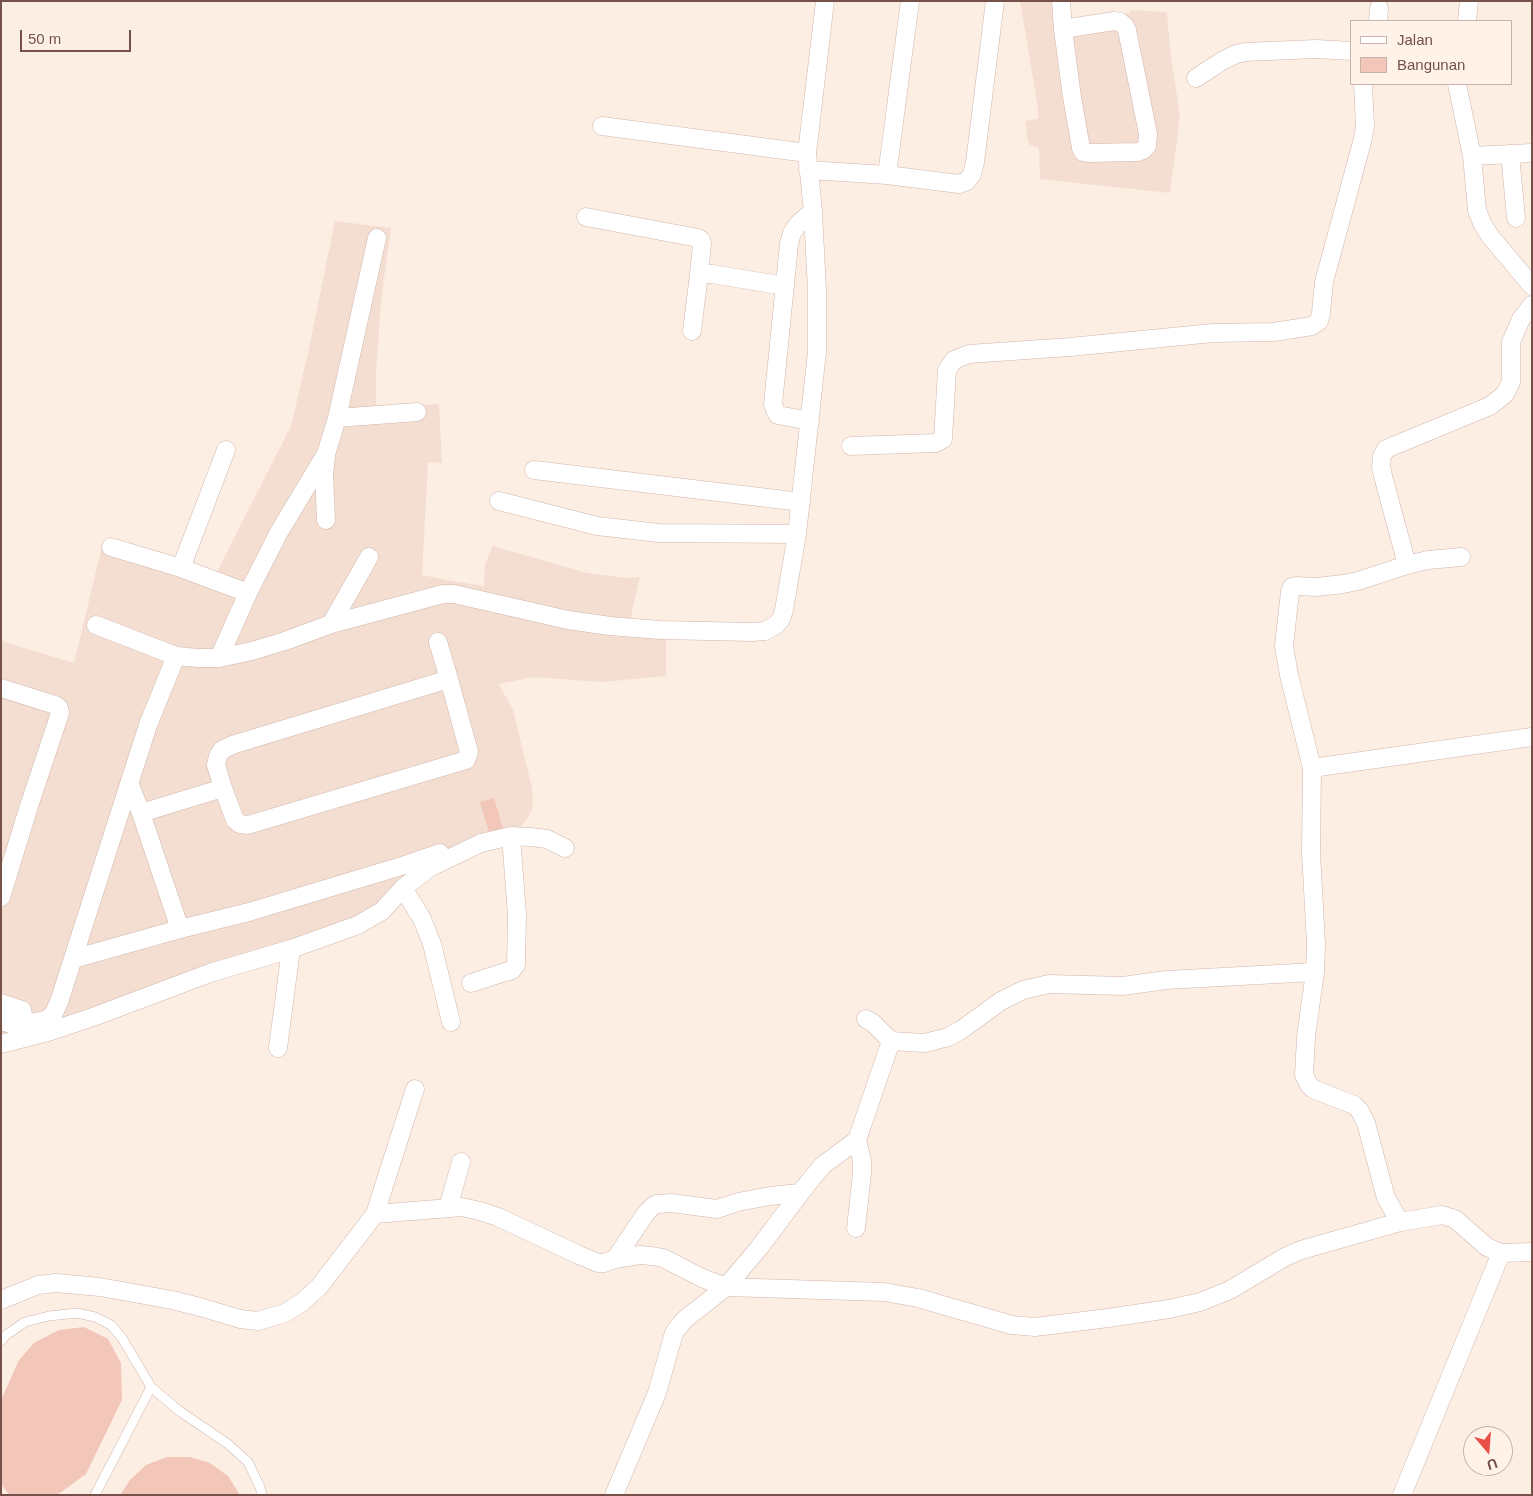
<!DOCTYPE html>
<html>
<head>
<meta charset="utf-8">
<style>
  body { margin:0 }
  #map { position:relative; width:1533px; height:1496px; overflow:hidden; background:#fceee3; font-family:Helvetica,sans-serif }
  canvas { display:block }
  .frame { position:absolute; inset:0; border:2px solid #755149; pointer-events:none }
  .legend { position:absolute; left:1350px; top:20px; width:162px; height:65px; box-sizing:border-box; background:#fff3e9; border:1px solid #c8b2a9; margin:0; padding:6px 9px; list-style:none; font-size:15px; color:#755149 }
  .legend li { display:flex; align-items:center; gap:10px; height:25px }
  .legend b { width:25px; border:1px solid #c8b2a9 }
  .north { position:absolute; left:1463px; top:1426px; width:50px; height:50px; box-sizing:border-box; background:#fff3e9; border:1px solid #c8b2a9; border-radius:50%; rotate:162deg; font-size:14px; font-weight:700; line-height:20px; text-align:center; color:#755149 }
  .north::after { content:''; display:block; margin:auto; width:18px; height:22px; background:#e84f46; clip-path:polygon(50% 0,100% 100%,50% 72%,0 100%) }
  .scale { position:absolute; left:20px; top:30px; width:111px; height:22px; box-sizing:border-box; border:2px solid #755149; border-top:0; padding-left:6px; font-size:15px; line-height:18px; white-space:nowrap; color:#755149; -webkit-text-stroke:4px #fff3e9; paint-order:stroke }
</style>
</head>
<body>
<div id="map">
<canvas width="1533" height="1496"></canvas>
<div class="frame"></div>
<ul class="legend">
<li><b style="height:6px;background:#fff"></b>Jalan</li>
<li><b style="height:14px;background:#f2c7ba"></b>Bangunan</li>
</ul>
<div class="north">U</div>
<div class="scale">50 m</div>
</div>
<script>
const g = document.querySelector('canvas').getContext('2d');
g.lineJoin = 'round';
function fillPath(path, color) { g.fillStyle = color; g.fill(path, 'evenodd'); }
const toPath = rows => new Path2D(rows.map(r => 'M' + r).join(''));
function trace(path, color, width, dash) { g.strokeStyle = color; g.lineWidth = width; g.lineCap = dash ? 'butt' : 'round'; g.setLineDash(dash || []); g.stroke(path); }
const residential = toPath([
  [1020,1,1065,1,1067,22,1130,13,1130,10,1167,12,1170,50,1180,116,1170,193,1040,179,1039,148,1030,145,1028,142,1025,121,1038,119,1038,109],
  [335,221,391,228,381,301,376,374,376,407,439,404,442,463,428,462,422,575,452,581,484,586,485,564,493,546,587,573,626,578,640,577,629,625,666,624,666,676,602,682,534,677,499,684,513,710,532,788,533,807,527,819,514,836,436,865,370,919,139,999,1,1037,1,641,74,663,103,542,216,574,291,426,308,353]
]);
const building = toPath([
  [494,798,503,828,489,832,480,802],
  [84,1327,108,1339,121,1363,122,1400,86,1474,60,1493,53,1495,9,1495,1,1484,1,1400,19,1360,34,1343,59,1330],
  [167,1457,190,1457,210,1463,228,1476,240,1495,120,1495,130,1480,146,1465]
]);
const service = toPath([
  [1,1341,6,1335,25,1322,49,1316,77,1313,95,1317,111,1325,122,1338,151,1387,178,1410,228,1444,248,1462,260,1487,262,1495],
  [95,1495,151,1387]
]);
const minor = toPath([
  [1061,1,1063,29,1072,97,1081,148,1083,152,1088,153,1138,152,1143,150,1147,146,1148,134,1127,30,1125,26,1120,22,1114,21,1063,29],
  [1378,21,1379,8],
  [1467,21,1469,1],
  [1196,78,1222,61,1236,54,1245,52,1316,49,1352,51],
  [1457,84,1472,156,1477,210,1482,223,1490,236,1532,286],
  [602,126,807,153],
  [1510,154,1516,218],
  [1472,156,1532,153],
  [808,170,887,175,959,184,967,181,972,174,975,162,995,1],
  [887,175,910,1],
  [586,217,698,238,701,240,702,244,699,274,712,274,785,286],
  [692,331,699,274],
  [337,418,417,412],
  [810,421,778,415,775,410,773,404,789,244,792,233,799,223,813,211],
  [851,446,936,443,943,439,947,370,954,360,969,354,1070,347,1213,333,1274,332,1312,326,1319,321,1321,313,1324,282,1362,142,1365,127,1363,84],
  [326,457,324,473,326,520],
  [534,470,801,502],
  [499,501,597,526,659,533,797,534],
  [111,547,181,568,248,593],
  [1407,565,1383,476,1381,467,1382,456,1386,449,1490,406,1505,394,1511,382,1511,342,1521,319,1532,305],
  [181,568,226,450],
  [331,624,369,557],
  [96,625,176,656],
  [438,642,449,679,469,752,466,760,248,825,240,824,235,820,223,788,216,765,218,756,222,750,232,745,449,679],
  [219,658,248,593,279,532,326,454,337,418,377,238],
  [1,688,55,705,59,708,60,713,29,806,1,897],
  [1312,768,1532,737],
  [130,785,141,813,180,929],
  [141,813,223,788],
  [403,888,422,919,432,944,451,1022],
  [73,959,180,929,249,912,405,865,440,853],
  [471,983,505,972,512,970,516,965,517,915,511,836],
  [1,1003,22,1010,24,1021],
  [866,1019,873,1023,891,1041,925,1043,948,1037,961,1030,1001,1001,1023,990,1049,984,1123,986,1166,980,1315,972],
  [1,1021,14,1025,24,1021,37,1022,47,1019,53,1015,59,1002,148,725,176,656,198,658,219,658,252,651,285,641,331,624,443,594,454,594,568,620,610,626,660,630,752,632,765,631,776,625,781,619,784,610,797,534,817,352,817,291,813,211,807,153,825,1],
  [1,1044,48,1032,93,1017,210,973,291,949,358,925,382,911,403,888,429,868,481,843,511,836,531,837,547,839,565,848],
  [278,1048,291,949],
  [448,1208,461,1162],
  [375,1214,462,1207,480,1211,498,1217,579,1255,598,1263,604,1263,615,1259,640,1255,652,1256,663,1258,702,1278,726,1287,884,1292,918,1298,1012,1325,1035,1327,1108,1318,1169,1309,1200,1302,1230,1290,1285,1257,1301,1250,1400,1222,1442,1215,1455,1219,1487,1247,1501,1253,1532,1252],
  [1400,1222,1386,1198,1366,1123,1360,1111,1354,1105,1313,1089,1309,1085,1304,1075,1306,1037,1315,972,1316,944,1311,853,1312,768,1289,675,1284,646,1290,592,1292,587,1296,586,1317,587,1343,584,1358,581,1407,565,1428,560,1461,557],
  [856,1228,862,1173,862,1161,857,1140,891,1041],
  [615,1259,646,1213,653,1206,657,1204,671,1203,717,1209,738,1202,770,1196,799,1193],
  [1,1300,38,1285,56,1283,100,1287,172,1300,200,1307,240,1319,258,1321,285,1313,301,1303,319,1287,375,1214,415,1089],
  [614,1495,657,1393,674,1333,684,1320,726,1287,759,1248,804,1188,823,1165,857,1140],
  [1402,1495,1501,1253]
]);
fillPath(residential, '#f4ded1');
fillPath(building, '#f2c7ba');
trace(service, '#d0b6ac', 10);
trace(minor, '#d0b6ac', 19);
trace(service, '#fff', 9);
trace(minor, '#fff', 18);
</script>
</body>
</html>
